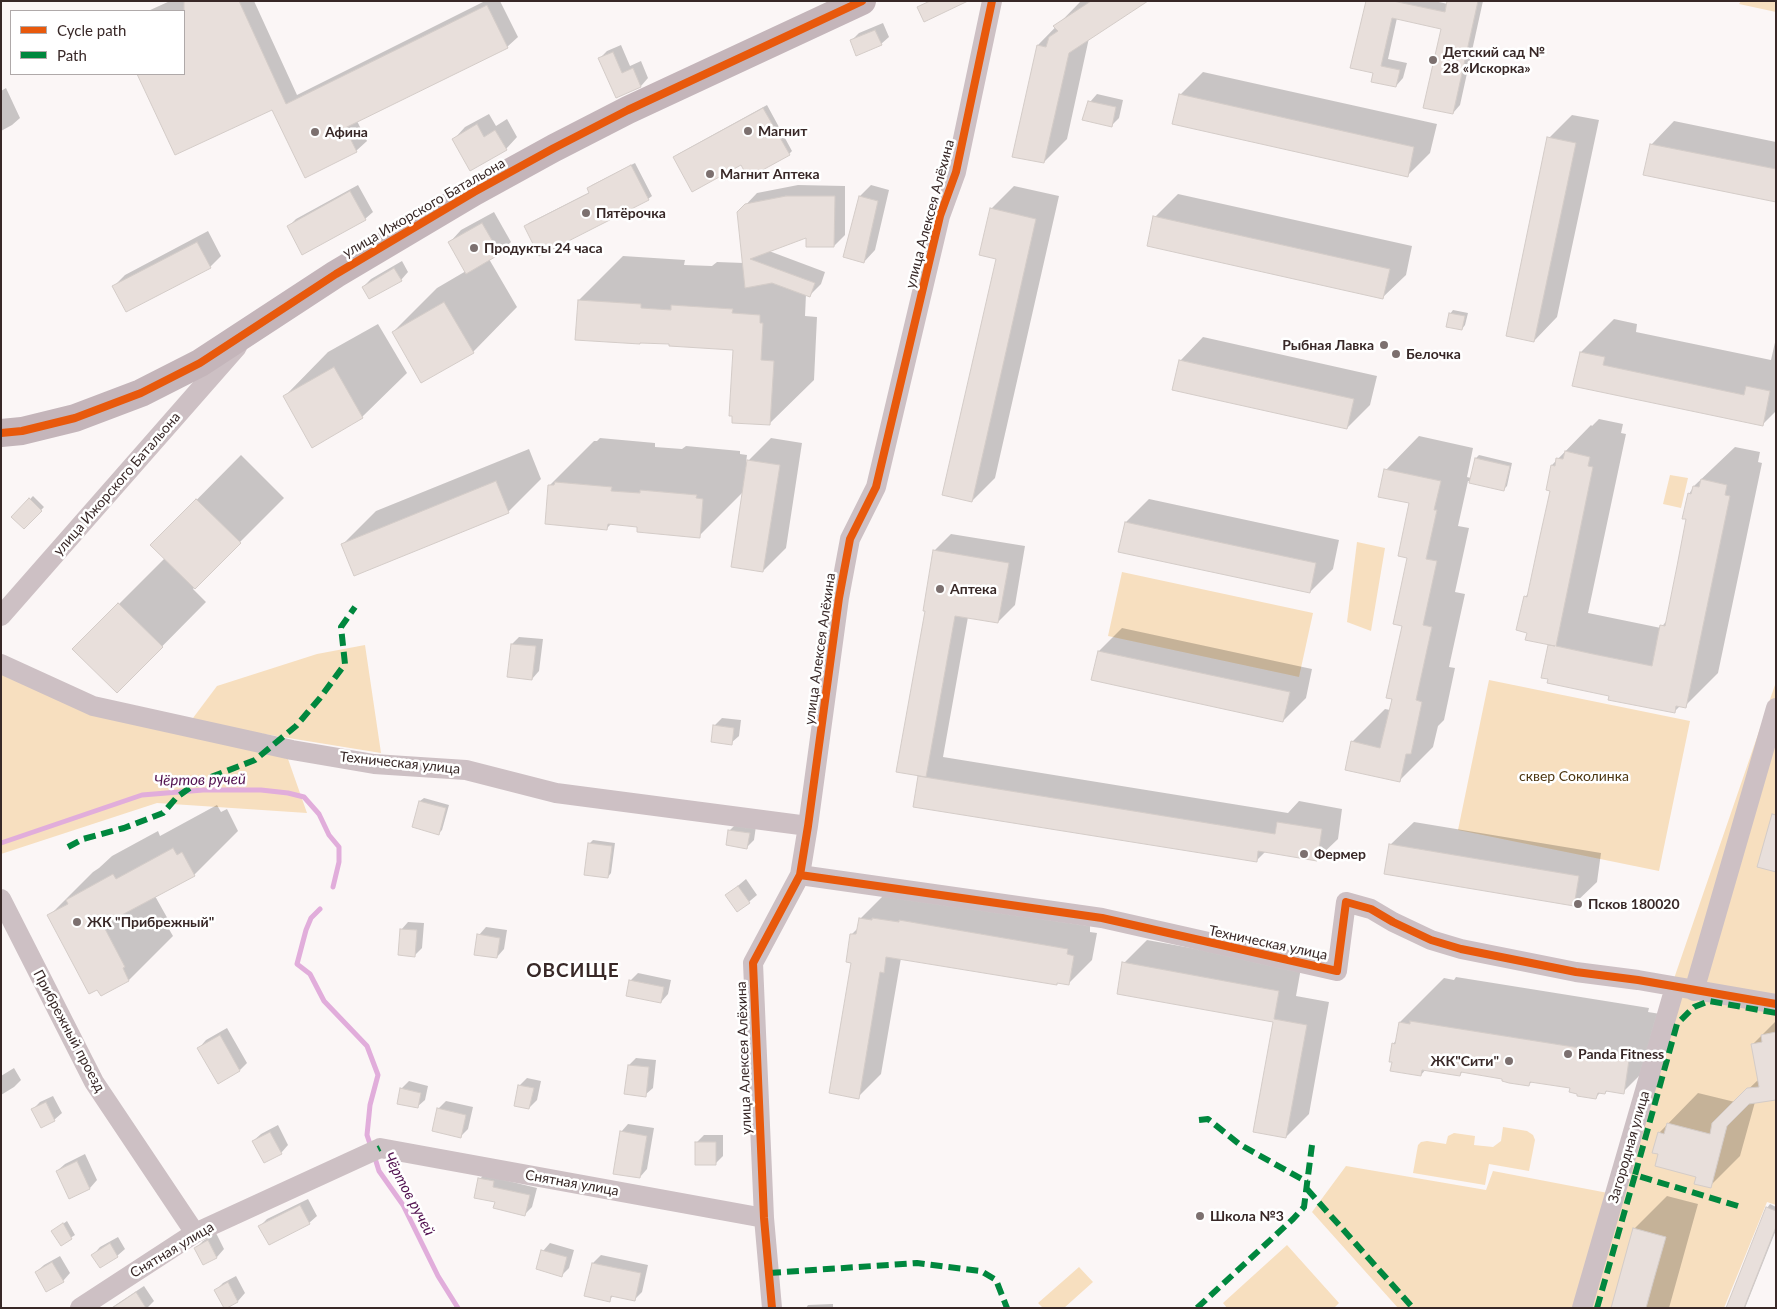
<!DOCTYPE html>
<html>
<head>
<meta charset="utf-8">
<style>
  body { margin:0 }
  #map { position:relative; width:1777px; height:1309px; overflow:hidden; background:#fbf6f6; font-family:Lato,sans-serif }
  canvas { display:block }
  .frame { position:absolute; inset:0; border:2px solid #382827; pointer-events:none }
  .legend { position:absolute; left:10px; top:10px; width:175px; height:65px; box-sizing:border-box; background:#fff; border:1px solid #afa9a9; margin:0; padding:6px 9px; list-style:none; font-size:15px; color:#382827 }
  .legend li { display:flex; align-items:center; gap:10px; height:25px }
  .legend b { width:25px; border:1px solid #afa9a9 }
</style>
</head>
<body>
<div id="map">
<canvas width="1777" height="1309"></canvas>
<div class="frame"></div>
<ul class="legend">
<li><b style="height:6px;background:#e8590c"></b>Cycle path</li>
<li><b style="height:6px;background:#00873e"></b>Path</li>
</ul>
</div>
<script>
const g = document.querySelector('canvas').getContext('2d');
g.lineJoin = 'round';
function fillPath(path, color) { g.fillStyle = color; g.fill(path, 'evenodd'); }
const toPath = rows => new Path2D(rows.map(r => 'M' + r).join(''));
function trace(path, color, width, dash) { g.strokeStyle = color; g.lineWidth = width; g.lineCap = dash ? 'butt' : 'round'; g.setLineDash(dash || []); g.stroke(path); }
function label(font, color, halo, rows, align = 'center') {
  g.font = font + ' Lato,sans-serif'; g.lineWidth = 5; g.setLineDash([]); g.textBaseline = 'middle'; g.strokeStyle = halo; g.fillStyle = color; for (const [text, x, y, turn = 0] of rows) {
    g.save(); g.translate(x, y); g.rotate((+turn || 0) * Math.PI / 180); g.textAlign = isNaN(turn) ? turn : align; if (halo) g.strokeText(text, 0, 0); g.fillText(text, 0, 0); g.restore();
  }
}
const green = toPath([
  [1741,1,1776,1,1776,12,1739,4],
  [1670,475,1688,478,1681,508,1663,504],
  [1357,542,1385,548,1371,631,1347,622],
  [1122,572,1313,613,1299,677,1108,636],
  [365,645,381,753,190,722,217,686,317,654],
  [1,670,288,759,307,813,157,803,1,854],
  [1489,680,1690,721,1659,871,1458,830],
  [1776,682,1776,1205,1767,1202,1724,1308,1398,1308,1312,1212,1346,1166,1486,1190,1493,1171,1608,1193,1668,996],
  [1503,1127,1527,1131,1533,1135,1535,1140,1529,1171,1489,1164,1485,1185,1413,1173,1418,1145,1421,1142,1427,1141,1446,1144,1448,1136,1454,1133,1475,1136,1474,1145,1493,1147,1501,1141],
  [1287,1245,1339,1303,1334,1308,1227,1308,1223,1303],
  [1079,1267,1093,1282,1064,1308,1043,1308,1038,1303]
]);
const shadow = toPath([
  [170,1,254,1,297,95,485,1,500,1,518,37,507,47,357,121,367,141,356,151,272,108,176,153,139,74,184,74,184,11,148,11],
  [1081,1,1146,1,1089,38,1067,139,1044,162,1038,45],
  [1367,1,1434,1,1448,4,1448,1,1483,1,1460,105,1453,113,1442,28,1397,18,1388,59,1407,63,1403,78,1396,86,1375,72],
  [883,23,889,37,881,44,851,41,859,33],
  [621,45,630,66,641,61,648,78,641,86,617,96,600,58,607,51],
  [1203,72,1437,124,1430,153,1407,176,1180,95],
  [6,88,20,118,12,125,1,131,1,91],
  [1097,94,1123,100,1119,118,1112,125,1090,102],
  [767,105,792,151,789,154,742,163,674,157,678,154],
  [489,114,496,126,507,119,517,137,506,149,454,139,465,127],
  [1572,115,1599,120,1557,317,1534,341,1549,138],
  [1674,121,1776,142,1776,200,1651,145],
  [635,163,652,196,648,199,525,227,529,223,590,192,588,188,592,185],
  [358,185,373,212,365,219,288,227,296,219],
  [798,185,845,186,845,235,834,246,807,236,769,251,825,272,821,284,810,295,806,294,805,316,817,317,814,380,769,424,734,349,670,343,579,300,623,256,685,260,684,265,712,266,717,262,744,263,738,213,757,193],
  [871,185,889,190,875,250,864,262,860,196],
  [1014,186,1059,196,995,478,972,501,997,258,991,209],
  [1178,194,1412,246,1406,275,1382,298,1155,217],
  [494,212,511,242,499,253,489,259,517,307,473,352,393,332,437,288,466,271,450,242,461,230],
  [208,231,221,256,210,267,114,286,125,275],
  [402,261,408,272,401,280,363,287,371,279],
  [1453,310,1468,313,1465,325,1462,329,1450,314],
  [1614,319,1637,324,1636,332,1771,360,1776,338,1776,411,1762,425,1574,385,1581,352],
  [378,324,407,373,362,417,284,397,328,352],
  [1203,337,1377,376,1370,405,1347,428,1180,361],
  [1599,419,1623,424,1621,433,1626,434,1588,613,1661,628,1667,620,1687,518,1689,494,1694,486,1735,447,1760,452,1758,462,1762,463,1718,673,1685,706,1681,705,1674,712,1611,695,1549,645,1550,644,1528,632,1525,597,1530,592,1551,490,1552,465,1591,425,1592,426],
  [1419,436,1473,448,1467,477,1471,478,1476,458,1479,455,1512,463,1507,486,1503,490,1468,481,1458,526,1469,528,1455,592,1465,594,1449,667,1455,668,1444,720,1438,726,1433,747,1400,780,1352,742,1385,709,1390,710,1403,625,1409,557,1411,502,1386,470],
  [600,438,655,443,655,447,682,449,686,446,740,451,740,454,747,455,746,463,771,438,802,443,786,548,763,571,743,492,699,536,638,526,612,523,607,528,550,485,594,441,597,441],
  [529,449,541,479,508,512,343,544,376,511],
  [241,455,284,498,193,589,206,602,117,692,74,649,165,558,152,545],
  [33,496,44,507,24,528,13,517],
  [1149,499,1339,540,1333,569,1310,592,1126,522],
  [951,534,1025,546,1015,605,998,622,968,617,943,757,1288,813,1299,801,1342,809,1338,839,1317,859,1266,851,1256,861,919,777,921,775,927,610,934,551],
  [1122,628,1312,669,1306,698,1283,721,1093,680,1099,651],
  [519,637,543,639,539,671,532,679,512,644],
  [722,718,741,720,739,736,731,743,715,725],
  [424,798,449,805,442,830,439,833,420,801],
  [217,805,221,812,227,809,238,831,194,875,155,896,169,921,166,924,173,936,129,980,101,995,49,916,93,872,99,868,112,856,158,831,160,836],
  [1414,822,1601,853,1597,882,1573,905,1390,845],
  [737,823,756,826,754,840,746,848,730,830],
  [593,840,615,843,611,873,608,877,589,844],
  [746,879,757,895,738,911,727,895],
  [883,896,1090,926,1090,932,1097,933,1092,960,1069,983,1059,982,1056,984,901,958,881,1074,858,1097,852,934,858,928,860,919],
  [408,922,424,923,422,948,415,955,401,930],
  [486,927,507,930,504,949,497,957,479,935],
  [1147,940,1301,968,1296,996,1329,1002,1309,1114,1286,1137,1274,1021,1124,963],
  [638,973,671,980,668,994,661,1002,630,981],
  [1456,977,1649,1008,1648,1012,1673,1016,1667,1048,1623,1092,1608,1090,1605,1093,1601,1092,1596,1097,1571,1087,1533,1081,1528,1085,1503,1078,1463,1071,1460,1075,1426,1069,1421,1075,1393,1044,1397,1039,1400,1022,1444,978,1454,980],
  [1776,1021,1776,1098,1755,1102,1740,1156,1710,1186,1698,1176,1659,1153,1659,1133,1698,1093,1735,1102,1759,1079,1752,1045],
  [227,1028,247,1063,240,1070,199,1048,206,1040],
  [636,1058,656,1060,653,1088,645,1095,629,1065],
  [14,1068,21,1080,14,1087,1,1095,1,1076],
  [527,1078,541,1081,537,1100,529,1108,519,1086],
  [409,1081,428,1086,425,1100,417,1107,401,1089],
  [53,1096,62,1113,54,1120,33,1109,40,1102],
  [446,1101,473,1107,468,1129,461,1136,438,1109],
  [628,1124,654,1128,647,1169,640,1177,621,1132],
  [278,1125,288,1145,281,1153,253,1141,261,1134],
  [704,1135,723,1135,723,1156,715,1164,697,1142],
  [85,1154,97,1180,90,1188,70,1197,57,1171,65,1164],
  [487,1171,500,1179,537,1188,532,1207,525,1214,497,1201,480,1179],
  [1667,1196,1698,1204,1669,1308,1612,1308,1634,1229],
  [308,1199,317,1216,309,1223,260,1226,267,1219],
  [1770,1204,1776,1207,1776,1230,1745,1308,1727,1308,1767,1208],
  [67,1221,75,1235,61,1244,53,1231],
  [216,1233,224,1249,217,1257,204,1263,196,1248,203,1241],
  [118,1237,125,1249,117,1256,93,1255,100,1247],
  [550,1243,574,1250,569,1268,562,1275,543,1251],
  [601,1255,648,1265,642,1292,635,1299,614,1295,609,1300,586,1295,593,1263],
  [60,1256,70,1273,63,1281,36,1272,44,1265],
  [236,1276,245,1293,238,1301,225,1307,216,1290,223,1283],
  [144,1286,154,1301,147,1308,111,1308],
  [833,1304,833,1308,806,1308,808,1305]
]);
const stream = toPath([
  [1,843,142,795,203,790,261,790,288,793,304,797,319,814,329,835,339,847,339,862,333,887],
  [320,909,311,918,306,930,297,964,310,974,324,1001,367,1046,378,1075,370,1105,367,1135,371,1147],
  [374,1155,379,1171,403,1205,438,1276,458,1308]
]);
const building = toPath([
  [184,1,239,1,286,104,487,5,508,48,345,128,357,152,305,178,272,110,175,155,137,74,184,74,184,1],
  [930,1,968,1,924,22,917,7,930,1],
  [1091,1,1148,1,1069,53,1044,163,1012,157,1037,45,1046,47,1049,37,1058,31,1053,26,1091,1],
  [1366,1,1393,1,1445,12,1447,1,1478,1,1453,114,1423,108,1441,29,1392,18,1381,66,1400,70,1396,87,1371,82,1373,73,1350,68,1366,1],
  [875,30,882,45,856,56,850,40,875,30],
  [613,52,622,73,633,68,641,87,616,98,598,58,613,52],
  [1179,94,1414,147,1408,177,1172,124,1179,94],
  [1088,101,1116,107,1112,127,1082,120,1088,101],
  [763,108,790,155,748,178,741,165,692,192,673,157,763,108],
  [477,124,484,137,495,130,507,150,470,171,452,139,477,124],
  [1547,137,1576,143,1534,342,1506,336,1547,137],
  [1650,144,1776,169,1776,202,1643,175,1650,144],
  [631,165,649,200,539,256,524,226,589,193,587,188,631,165],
  [350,191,366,220,302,255,287,226,350,191],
  [786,196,835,196,834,247,806,247,806,238,750,259,815,283,810,297,772,283,745,288,737,212,745,204,786,196],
  [859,196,878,201,864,263,843,257,859,196],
  [990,208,1036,219,972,502,942,495,996,259,979,255,990,208],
  [1153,216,1390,269,1383,299,1147,246,1153,216],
  [482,223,500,254,466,274,448,242,482,223],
  [197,242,211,268,126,312,112,286,197,242],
  [394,268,402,281,369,299,362,287,394,268],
  [578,300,641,304,641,308,671,310,671,305,733,309,732,313,760,315,760,323,763,323,761,360,774,361,770,425,732,423,732,416,729,416,733,350,669,346,669,344,640,343,640,344,575,340,578,300],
  [444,302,474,353,421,383,392,332,444,302],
  [1449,313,1465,316,1462,330,1446,327,1449,313],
  [1580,352,1605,357,1603,365,1744,395,1746,386,1770,391,1763,426,1572,386,1580,352],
  [1179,360,1354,399,1347,429,1172,390,1179,360],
  [334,367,363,418,312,448,283,396,334,367],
  [1565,451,1590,457,1588,466,1593,467,1556,646,1593,654,1652,666,1660,625,1665,626,1677,566,1686,519,1682,519,1688,493,1691,494,1693,486,1699,487,1701,479,1727,485,1725,495,1730,496,1693,674,1686,708,1676,706,1675,713,1608,700,1609,696,1547,683,1548,679,1541,678,1548,645,1555,646,1525,640,1527,633,1516,630,1524,596,1527,597,1540,536,1550,491,1546,490,1551,465,1555,466,1556,458,1563,459,1565,451],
  [1475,458,1510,466,1504,491,1469,483,1475,458],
  [747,460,780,465,763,572,731,567,747,460],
  [1384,469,1441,481,1434,510,1437,510,1426,559,1437,561,1423,625,1432,627,1416,700,1422,702,1411,754,1406,754,1400,782,1345,770,1351,741,1380,748,1392,699,1386,698,1402,626,1393,624,1407,558,1398,556,1409,503,1378,497,1384,469],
  [496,481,509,513,354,576,341,544,496,481],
  [555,482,612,487,611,491,640,493,640,490,697,495,696,498,703,499,700,538,637,532,637,527,608,524,607,530,545,524,548,485,554,485,555,482],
  [29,498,42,511,24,529,11,517,29,498],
  [196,499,241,543,195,589,150,545,196,499],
  [1125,522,1316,563,1310,593,1118,552,1125,522],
  [933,550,1009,563,998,623,955,616,926,777,896,772,925,611,923,611,933,550],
  [118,603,163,647,117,693,72,649,118,603],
  [511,644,536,646,532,680,507,677,511,644],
  [1098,651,1290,692,1283,722,1091,680,1098,651],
  [713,725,734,728,732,745,711,742,713,725],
  [918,776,1275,834,1277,822,1322,829,1317,861,1258,851,1257,862,913,807,918,776],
  [419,801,446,808,439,835,412,827,419,801],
  [1772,814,1776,815,1776,872,1757,867,1772,814],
  [728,830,750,833,747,849,726,845,728,830],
  [588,843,612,846,608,878,584,875,588,843],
  [1389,844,1579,876,1574,906,1384,874,1389,844],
  [173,848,177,855,182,852,195,876,103,925,125,967,123,968,129,981,101,996,97,990,89,994,47,915,68,904,66,900,113,874,116,879,173,848],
  [738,886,750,903,737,912,725,895,738,886],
  [859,918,872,920,872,918,899,922,899,920,1068,949,1067,954,1074,956,1069,985,1057,983,1057,985,886,957,884,973,880,972,859,1099,829,1093,851,963,846,962,850,934,856,934,859,918],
  [400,929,417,930,415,957,398,955,400,929],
  [477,934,500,938,497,958,474,955,477,934],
  [1122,962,1279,991,1274,1019,1307,1025,1286,1138,1253,1132,1273,1022,1117,994,1122,962],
  [629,980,664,987,661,1003,626,996,629,980],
  [1410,1021,1605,1052,1605,1056,1629,1060,1624,1094,1606,1091,1605,1094,1598,1093,1596,1099,1577,1096,1577,1094,1569,1092,1570,1088,1530,1082,1529,1086,1509,1083,1502,1081,1502,1079,1461,1072,1460,1076,1422,1070,1421,1076,1390,1071,1392,1062,1389,1062,1392,1043,1395,1044,1399,1022,1410,1024,1410,1021],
  [1776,1032,1776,1100,1749,1104,1727,1126,1711,1188,1694,1184,1696,1177,1655,1166,1658,1154,1652,1153,1658,1132,1664,1134,1667,1123,1710,1134,1712,1123,1747,1088,1759,1087,1751,1044,1762,1042,1761,1035,1776,1032],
  [220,1035,240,1071,218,1084,197,1048,220,1035],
  [628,1065,649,1067,646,1097,624,1094,628,1065],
  [518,1085,534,1088,529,1109,514,1106,518,1085],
  [400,1088,421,1093,418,1108,397,1104,400,1088],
  [46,1102,55,1121,41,1128,31,1109,46,1102],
  [437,1108,466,1115,461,1138,432,1131,437,1108],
  [620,1131,647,1136,640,1178,613,1174,620,1131],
  [270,1132,282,1154,264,1163,252,1141,270,1132],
  [695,1142,716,1142,716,1165,695,1165,695,1142],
  [77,1161,90,1189,69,1199,56,1171,77,1161],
  [478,1178,494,1181,493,1187,530,1195,525,1216,493,1208,495,1202,474,1198,478,1178],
  [300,1205,310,1224,269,1245,258,1226,300,1205],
  [1766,1207,1776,1211,1776,1227,1744,1308,1726,1308,1766,1207],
  [63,1223,72,1239,61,1246,51,1231,63,1223],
  [1633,1228,1666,1237,1654,1279,1646,1308,1611,1308,1633,1228],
  [208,1240,217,1258,203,1265,194,1248,208,1240],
  [110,1243,118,1257,100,1268,91,1255,110,1243],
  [541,1250,567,1257,562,1277,536,1269,541,1250],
  [52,1262,64,1282,46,1292,35,1272,52,1262],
  [592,1263,641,1273,635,1301,611,1296,610,1302,584,1296,592,1263],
  [228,1282,238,1302,227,1308,224,1308,214,1290,228,1282],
  [136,1292,146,1308,112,1308,136,1292]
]);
const street = toPath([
  [1,616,237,347],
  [1,664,93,706,292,750,374,764,466,770,556,793,808,826],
  [800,875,1102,918,1337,971,1346,902,1371,909,1393,922,1431,940,1461,949,1576,972,1638,980,1776,1004],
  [1,899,94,1082,195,1233],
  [1694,991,1776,708],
  [380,1148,764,1218],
  [80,1308,195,1233,378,1149],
  [772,1308,764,1218,753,963,800,875,808,826,839,598,850,539,876,487,940,216,956,172,992,1],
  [1582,1308,1675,987]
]);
const secondary = toPath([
  [1,433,22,431,75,418,141,393,200,363,336,274,474,192,554,148,628,110,862,1]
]);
const quiet = toPath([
  [68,847,83,839,124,828,163,813,177,797,198,782,255,760,296,726,320,698,345,664,341,627,355,607],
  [1199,1120,1208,1119,1239,1144,1307,1182],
  [378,1149,380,1148],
  [1307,1189,1413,1308],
  [1738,1206,1635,1175,1677,1024,1694,1007,1709,1001,1776,1013],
  [769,1273,917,1263,981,1271,996,1280,1007,1308],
  [1197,1308,1293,1219,1304,1207,1312,1145],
  [1597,1308,1635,1175]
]);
const cycleway = toPath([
  [1,433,22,431,75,418,141,393,200,363,336,274,474,192,554,148,628,110,862,1],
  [800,875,1102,918,1337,971,1346,902,1371,909,1393,922,1431,940,1461,949,1576,972,1638,980,1776,1004],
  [772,1308,764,1218,753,963,800,875,808,826,839,598,850,539,876,487,940,216,956,172,992,1]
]);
const markers = [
  [1433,60,5,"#7c706f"],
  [748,131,5,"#7c706f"],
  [315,132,5,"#7c706f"],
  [710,174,5,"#7c706f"],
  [586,213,5,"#7c706f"],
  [474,248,5,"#7c706f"],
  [1384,345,5,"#7c706f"],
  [1396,354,5,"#7c706f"],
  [940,589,5,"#7c706f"],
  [1304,854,5,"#7c706f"],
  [1578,904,5,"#7c706f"],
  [77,922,5,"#7c706f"],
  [1568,1054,5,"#7c706f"],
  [1509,1061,5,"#7c706f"],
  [1200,1216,5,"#7c706f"]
];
const poiNames = [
  ["Детский сад №",1443,52],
  ["28 «Искорка»",1443,68],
  ["Магнит",758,131],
  ["Афина",325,132],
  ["Магнит Аптека",720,174],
  ["Пятёрочка",596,213],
  ["Продукты 24 часа",484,248],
  ["Рыбная Лавка",1374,345,"right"],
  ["Белочка",1406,354],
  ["Аптека",950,589],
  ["Фермер",1314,854],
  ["Псков 180020",1588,904],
  ["ЖК \"Прибрежный\"",87,922],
  ["Panda Fitness",1578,1054],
  ["ЖК\"Сити\"",1499,1061,"right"],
  ["Школа №3",1210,1216]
];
const streetNames = [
  ["улица Ижорского Батальона",424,208,-30],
  ["улица Алексея Алёхина",930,214,-75],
  ["улица Ижорского Батальона",117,484,-49],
  ["улица Алексея Алёхина",820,649,-82],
  ["Техническая улица",400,763,6],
  ["Техническая улица",1268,943,12],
  ["Прибрежный проезд",69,1031,62],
  ["улица Алексея Алёхина",744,1058,-92],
  ["Загородная улица",1629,1147,-74],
  ["Снятная улица",572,1183,10],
  ["Снятная улица",172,1250,-31]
];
const parkNames = [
  ["сквер Соколинка",1574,776]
];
const waterNames = [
  ["Чёртов ручей",200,780,-1],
  ["Чёртов ручей",409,1194,62]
];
const districtNames = [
  ["ОВСИЩЕ",573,971]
];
fillPath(green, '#f7dfbf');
fillPath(shadow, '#0003');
trace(stream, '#e1addb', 5);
fillPath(building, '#e8dfdb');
trace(building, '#d4ccc8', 1);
trace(street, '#cdc0c4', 20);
trace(secondary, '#c4b5ba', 28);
trace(quiet, '#00873e', 6, [12, 6]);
trace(cycleway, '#e8590c', 8);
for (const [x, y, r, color] of markers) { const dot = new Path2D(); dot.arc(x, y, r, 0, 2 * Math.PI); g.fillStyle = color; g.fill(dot); trace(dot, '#fff', 2); }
label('bold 14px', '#382827', '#fff', poiNames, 'left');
label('14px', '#382827', '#fff', streetNames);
label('14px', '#4d3712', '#fff', parkNames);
label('italic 15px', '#521250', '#fff', waterNames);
g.letterSpacing = '1px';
label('bold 19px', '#382827', '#fff', districtNames);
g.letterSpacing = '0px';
</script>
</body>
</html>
